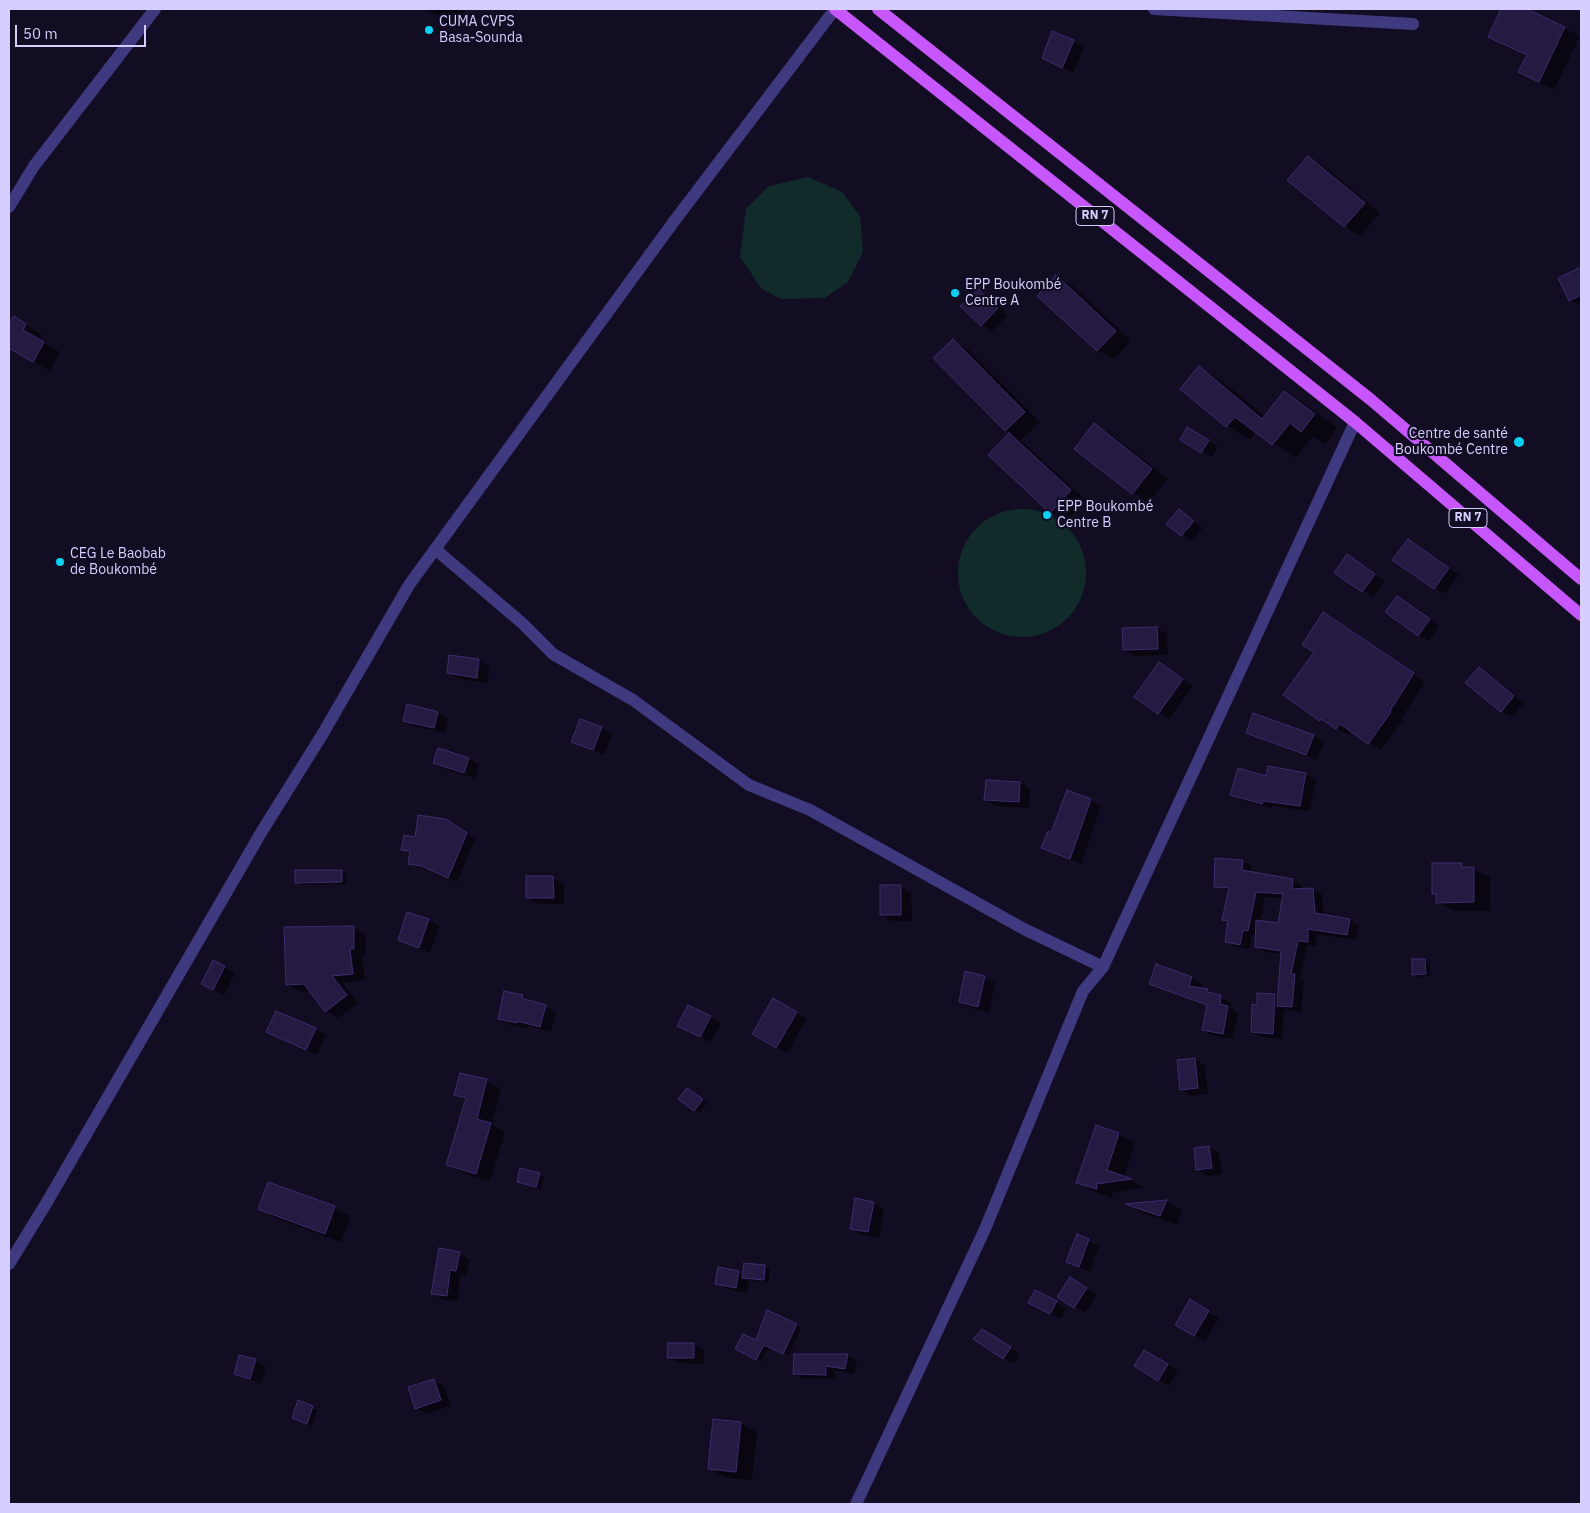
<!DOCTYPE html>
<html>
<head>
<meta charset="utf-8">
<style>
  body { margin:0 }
  #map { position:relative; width:1590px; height:1513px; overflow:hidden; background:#120d22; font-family:"IBM Plex Sans",sans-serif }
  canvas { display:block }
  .frame { position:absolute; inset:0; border:10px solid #d6ceff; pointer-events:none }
  .scale { position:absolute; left:15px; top:25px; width:131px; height:22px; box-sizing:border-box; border:2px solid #d6ceff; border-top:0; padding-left:6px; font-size:15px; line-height:18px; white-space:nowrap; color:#d6ceff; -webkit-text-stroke:4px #120d22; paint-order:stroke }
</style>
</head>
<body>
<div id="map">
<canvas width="1590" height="1513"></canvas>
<div class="frame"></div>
<div class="scale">50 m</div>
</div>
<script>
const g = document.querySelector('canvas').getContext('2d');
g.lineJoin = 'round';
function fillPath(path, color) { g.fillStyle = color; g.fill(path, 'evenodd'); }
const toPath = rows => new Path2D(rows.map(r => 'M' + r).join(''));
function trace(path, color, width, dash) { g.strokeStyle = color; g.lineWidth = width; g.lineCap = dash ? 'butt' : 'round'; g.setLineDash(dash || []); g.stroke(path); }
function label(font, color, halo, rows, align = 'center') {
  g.font = font + ' "IBM Plex Sans",sans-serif'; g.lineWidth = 4.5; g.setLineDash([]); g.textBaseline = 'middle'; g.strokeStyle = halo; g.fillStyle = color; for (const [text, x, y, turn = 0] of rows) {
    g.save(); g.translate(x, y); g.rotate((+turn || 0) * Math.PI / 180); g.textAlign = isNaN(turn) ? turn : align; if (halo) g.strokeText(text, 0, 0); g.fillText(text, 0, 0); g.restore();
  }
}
const green = toPath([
  [808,177,842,192,860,216,863,252,848,282,825,298,781,299,762,289,740,257,746,209,769,186],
  '958 573a64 64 0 1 1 128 0a64 64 0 1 1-128 0Z'
]);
const shadow = toPath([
  [426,9,466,9,452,26],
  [1503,9,1524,9,1580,36,1554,90,1535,80,1528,56,1490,37],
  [1073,41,1084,47,1073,73,1054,63],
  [1308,157,1325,167,1380,213,1360,236,1344,226],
  [1581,268,1581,305,1580,306,1570,300,1560,279],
  [1057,277,1073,286,1131,341,1114,359,1097,350],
  [978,290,988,296,1008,315,992,331,982,325],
  [14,317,42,335,38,340,60,352,50,371,9,346,9,321,11,323],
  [953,340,969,350,1040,422,1021,441,1086,500,1067,521,1050,512,990,455,1011,433,1006,430],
  [1199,367,1222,381,1266,417,1285,392,1308,406,1337,428,1325,444,1312,437,1296,458,1256,432,1250,440,1227,426],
  [1095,425,1111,434,1168,479,1149,502,1133,493,1076,448],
  [1188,429,1218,447,1212,457,1181,440],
  [1179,510,1203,528,1192,541,1167,524],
  [1419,547,1459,575,1445,594,1394,560],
  [1358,562,1385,581,1373,597,1336,572],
  [1398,597,1440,626,1429,641,1418,635],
  [1335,621,1425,682,1401,719,1403,720,1381,750,1352,731,1349,735,1321,720,1285,694],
  [1157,628,1167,634,1168,655,1135,656,1124,650],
  [450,656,479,661,490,667,487,683,459,679,448,672],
  [1479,668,1524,703,1512,717,1501,711],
  [1169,670,1193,686,1169,719,1136,697],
  [438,713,448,719,445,733,415,726,405,720],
  [1254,715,1314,736,1324,742,1317,760,1258,738,1248,732],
  [601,728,612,734,604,755,573,741],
  [469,759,479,765,475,778,445,769,434,763],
  [1269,768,1306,774,1316,780,1309,811,1272,806,1271,808,1241,800,1232,794,1267,777],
  [1020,783,1030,789,1029,808,996,806,986,800],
  [1090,800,1101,806,1081,864,1043,848,1052,834],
  [455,826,475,839,457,882,409,864,411,854,403,849,416,838],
  [1243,861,1252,866,1251,873,1293,880,1302,885,1301,890,1313,889,1322,894,1324,916,1349,920,1359,925,1356,940,1317,934,1316,946,1307,945,1300,979,1304,981,1301,1012,1284,1009,1282,1039,1262,1037,1252,1032,1258,1006,1275,995,1278,997,1282,954,1265,952,1256,946,1257,935,1252,935,1249,949,1235,947,1226,942,1229,922,1224,919,1229,891,1215,886],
  [1265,897,1283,898,1279,924,1260,922],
  [1462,864,1490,877,1490,911,1454,911,1438,902,1438,896,1433,894,1433,865],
  [342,871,346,874,347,884,301,885,296,882],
  [553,878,564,884,564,904,538,904,527,898],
  [901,887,911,893,912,921,892,921,882,915],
  [429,920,439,926,430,953,399,940],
  [354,927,366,935,366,955,362,956,365,980,343,983,358,1003,338,1018,326,1011,310,991,300,992,288,985],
  [1425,960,1430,963,1430,976,1418,977,1413,974],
  [213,962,235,973,224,995,213,989],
  [1157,966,1192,978,1202,984,1200,989,1231,1002,1230,1008,1238,1013,1233,1039,1213,1036,1203,1030,1208,1007,1150,984],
  [984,977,995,983,989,1012,971,1008,960,1002],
  [523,996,556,1012,551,1032,528,1026,527,1028,510,1025,499,1019],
  [774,1000,807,1019,787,1053,753,1034],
  [710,1017,721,1023,711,1042,690,1031],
  [315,1029,326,1035,317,1055,268,1032],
  [1195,1059,1205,1066,1208,1094,1192,1096,1181,1090],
  [461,1074,487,1081,501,1089,492,1125,505,1132,490,1181,462,1173,448,1164,466,1101,456,1094],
  [692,1092,707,1103,700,1113,680,1099],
  [1096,1126,1119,1134,1135,1143,1124,1177,1146,1188,1112,1193,1112,1198,1093,1191,1077,1182],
  [1209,1147,1219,1153,1222,1174,1208,1176,1197,1169],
  [539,1174,544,1177,541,1189,518,1181],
  [269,1183,335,1208,351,1217,341,1242,276,1218,260,1209],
  [1166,1201,1182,1210,1177,1225,1143,1213,1129,1205],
  [874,1203,884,1209,879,1238,862,1235,851,1228],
  [1078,1236,1099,1246,1090,1272,1068,1262],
  [459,1253,470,1260,466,1276,460,1275,458,1301,443,1300,432,1293],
  [745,1265,765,1266,770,1269,769,1282,749,1280,747,1293,727,1289,716,1283,719,1269,744,1275],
  [1081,1284,1097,1295,1085,1313,1059,1296],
  [1190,1301,1219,1318,1205,1341,1176,1324],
  [1056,1302,1066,1308,1061,1319,1040,1308],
  [796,1325,801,1328,789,1355,769,1347,761,1362,737,1349],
  [993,1336,1020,1354,1014,1364,1004,1358],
  [694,1344,704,1350,704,1364,679,1363,668,1357],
  [795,1355,848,1356,857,1361,854,1374,835,1370,835,1379,804,1379,795,1374],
  [1155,1357,1178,1371,1169,1386,1158,1380],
  [255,1360,266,1367,261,1384,235,1373],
  [434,1380,444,1386,451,1406,427,1414,416,1408],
  [299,1402,318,1410,312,1426,293,1418],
  [741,1423,757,1432,752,1480,726,1478,709,1468]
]);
const building = toPath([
  [1501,9,1527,9,1565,27,1539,82,1518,72,1527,55,1488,37,1501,9],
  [1052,31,1074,40,1062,68,1042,58,1052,31],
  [1308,156,1365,203,1344,227,1287,180,1308,156],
  [1581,267,1581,295,1569,301,1558,278,1581,267],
  [1056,275,1116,331,1097,351,1037,296,1056,275],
  [978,289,998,308,981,326,960,306,978,289],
  [14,316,26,324,23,330,44,342,33,362,10,349,9,351,9,322,14,316],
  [953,339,1025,412,1005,431,933,358,953,339],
  [1199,366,1262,419,1284,391,1315,414,1301,432,1290,423,1272,445,1235,417,1226,427,1180,389,1199,366],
  [1094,423,1152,469,1132,494,1074,449,1094,423],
  [1187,427,1209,440,1201,453,1180,440,1187,427],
  [1009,433,1071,490,1050,513,988,455,1009,433],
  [1179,509,1194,521,1181,536,1166,524,1179,509],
  [1408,539,1449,568,1434,589,1392,560,1408,539],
  [1347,554,1375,574,1362,592,1334,573,1347,554],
  [1397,596,1430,619,1418,636,1385,612,1397,596],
  [1323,612,1414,673,1390,711,1391,712,1368,744,1340,724,1336,729,1321,719,1320,721,1283,695,1314,652,1302,645,1323,612],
  [1157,627,1158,649,1123,650,1122,628,1157,627],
  [449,655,479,659,477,678,447,673,449,655],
  [1159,662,1183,679,1158,714,1134,697,1159,662],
  [1479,667,1514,696,1501,712,1465,683,1479,667],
  [407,704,438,712,434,728,403,721,407,704],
  [1253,713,1314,735,1306,755,1246,733,1253,713],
  [580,719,602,727,593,750,571,742,580,719],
  [438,748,469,758,464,773,433,763,438,748],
  [1268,766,1306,773,1300,806,1263,801,1262,804,1230,795,1238,768,1266,776,1268,766],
  [986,780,1020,782,1019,802,984,800,986,780],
  [1067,790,1091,799,1070,859,1041,848,1048,831,1051,833,1067,790],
  [418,815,446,819,467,833,448,878,421,866,408,864,410,851,401,850,404,835,415,837,418,815],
  [1215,858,1243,860,1242,870,1293,879,1292,889,1313,888,1315,913,1350,919,1347,935,1308,929,1308,942,1298,941,1291,974,1295,974,1292,1007,1277,1006,1281,951,1255,947,1256,920,1278,923,1283,894,1256,892,1248,931,1243,930,1240,945,1225,942,1228,921,1222,920,1229,888,1214,887,1215,858],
  [1432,863,1462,863,1462,867,1474,867,1474,902,1436,903,1436,894,1432,894,1432,863],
  [295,870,342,870,342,882,295,883,295,870],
  [526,876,553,876,554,898,526,898,526,876],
  [880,885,901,885,901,915,880,915,880,885],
  [407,912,429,919,419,948,398,940,407,912],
  [354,926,354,949,350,949,353,974,332,976,347,995,325,1012,304,984,286,985,284,927,354,926],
  [1412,959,1425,959,1426,974,1412,975,1412,959],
  [213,960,225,966,213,990,201,984,213,960],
  [1156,964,1192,977,1189,986,1208,989,1207,992,1221,995,1220,1004,1228,1006,1223,1034,1202,1030,1207,1005,1149,984,1156,964],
  [965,971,985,976,978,1007,959,1002,965,971],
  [504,991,523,995,522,998,546,1005,540,1027,517,1021,517,1023,498,1019,504,991],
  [1257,993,1275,994,1273,1034,1251,1032,1252,1004,1257,1005,1257,993],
  [773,998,797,1012,776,1048,752,1034,773,998],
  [688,1005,711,1016,700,1037,677,1026,688,1005],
  [276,1011,316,1028,306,1050,266,1032,276,1011],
  [1195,1058,1198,1088,1180,1090,1177,1060,1195,1058],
  [460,1073,487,1079,477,1119,491,1123,476,1174,446,1165,466,1098,454,1095,460,1073],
  [687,1088,703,1099,694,1111,678,1099,687,1088],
  [1096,1125,1119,1133,1107,1170,1132,1179,1096,1184,1097,1189,1076,1183,1096,1125],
  [1209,1146,1212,1168,1196,1170,1194,1148,1209,1146],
  [520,1168,540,1173,536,1187,517,1182,520,1168],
  [268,1182,335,1206,325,1234,258,1209,268,1182],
  [855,1198,874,1202,868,1232,850,1229,855,1198],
  [1167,1200,1160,1216,1125,1204,1167,1200],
  [1077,1234,1089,1239,1079,1267,1066,1262,1077,1234],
  [439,1248,460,1252,456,1271,450,1270,447,1296,431,1294,439,1248],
  [744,1263,765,1265,764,1280,742,1278,744,1263],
  [718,1267,739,1271,736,1288,715,1284,718,1267],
  [1070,1277,1087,1288,1074,1308,1057,1297,1070,1277],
  [1035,1290,1057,1301,1050,1314,1028,1303,1035,1290],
  [1190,1299,1209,1311,1194,1336,1175,1325,1190,1299],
  [767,1310,797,1324,783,1354,764,1345,756,1360,735,1349,743,1334,756,1340,767,1310],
  [982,1329,1011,1347,1003,1359,973,1339,982,1329],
  [668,1343,694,1343,694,1358,667,1358,668,1343],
  [1144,1350,1168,1364,1158,1381,1134,1366,1144,1350],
  [794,1354,848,1354,845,1369,826,1366,826,1375,793,1374,794,1354],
  [239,1355,256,1359,250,1379,234,1374,239,1355],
  [434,1379,441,1400,415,1409,408,1387,434,1379],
  [298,1400,313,1406,307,1424,292,1418,298,1400],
  [713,1419,741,1422,736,1472,708,1469,713,1419]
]);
const minor = toPath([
  [1154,9,1413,24],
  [9,207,34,166,155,9],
  [435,549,522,623,553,654,633,700,749,785,810,810,1024,929,1103,967],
  [9,1264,47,1202,262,831,322,735,409,585,672,224,835,9]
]);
const tertiary = toPath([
  [856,1504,985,1229,1083,991,1103,967,1355,422]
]);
const primary = toPath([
  [835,9,1355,422,1581,615],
  [878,9,1370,399,1581,579]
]);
const markers = [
  [429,30,5,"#01d3f8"],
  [955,293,5,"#01d3f8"],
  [1519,442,6,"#01d3f8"],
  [1047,515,5,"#01d3f8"],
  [60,562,5,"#01d3f8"]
];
const shields = [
  [1095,216,38],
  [1468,518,38]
];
const shieldNames = [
  ["RN 7",1095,216],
  ["RN 7",1468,518]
];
const poiNames = [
  ["CUMA CVPS",439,22],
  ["Basa-Sounda",439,38],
  ["EPP Boukombé",965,285],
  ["Centre A",965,301],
  ["Centre de santé",1508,434,"right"],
  ["Boukombé Centre",1508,450,"right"],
  ["EPP Boukombé",1057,507],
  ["Centre B",1057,523],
  ["CEG Le Baobab",70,554],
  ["de Boukombé",70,570]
];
fillPath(green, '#112b2b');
fillPath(shadow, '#0007');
fillPath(building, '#241a42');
trace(building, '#3c2c6e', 1);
trace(minor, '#3f3980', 12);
trace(tertiary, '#3f3980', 12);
trace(primary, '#c856fe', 12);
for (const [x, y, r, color] of markers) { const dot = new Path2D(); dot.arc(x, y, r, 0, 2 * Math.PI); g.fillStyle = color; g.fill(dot); trace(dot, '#120d22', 2); }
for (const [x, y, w] of shields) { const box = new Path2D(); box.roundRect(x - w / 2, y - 9.5, w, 19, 4); g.fillStyle = '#120d22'; g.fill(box); trace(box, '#d6ceff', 1); }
label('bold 12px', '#d6ceff', null, shieldNames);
label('14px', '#d6ceff', '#120d22', poiNames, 'left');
</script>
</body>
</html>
